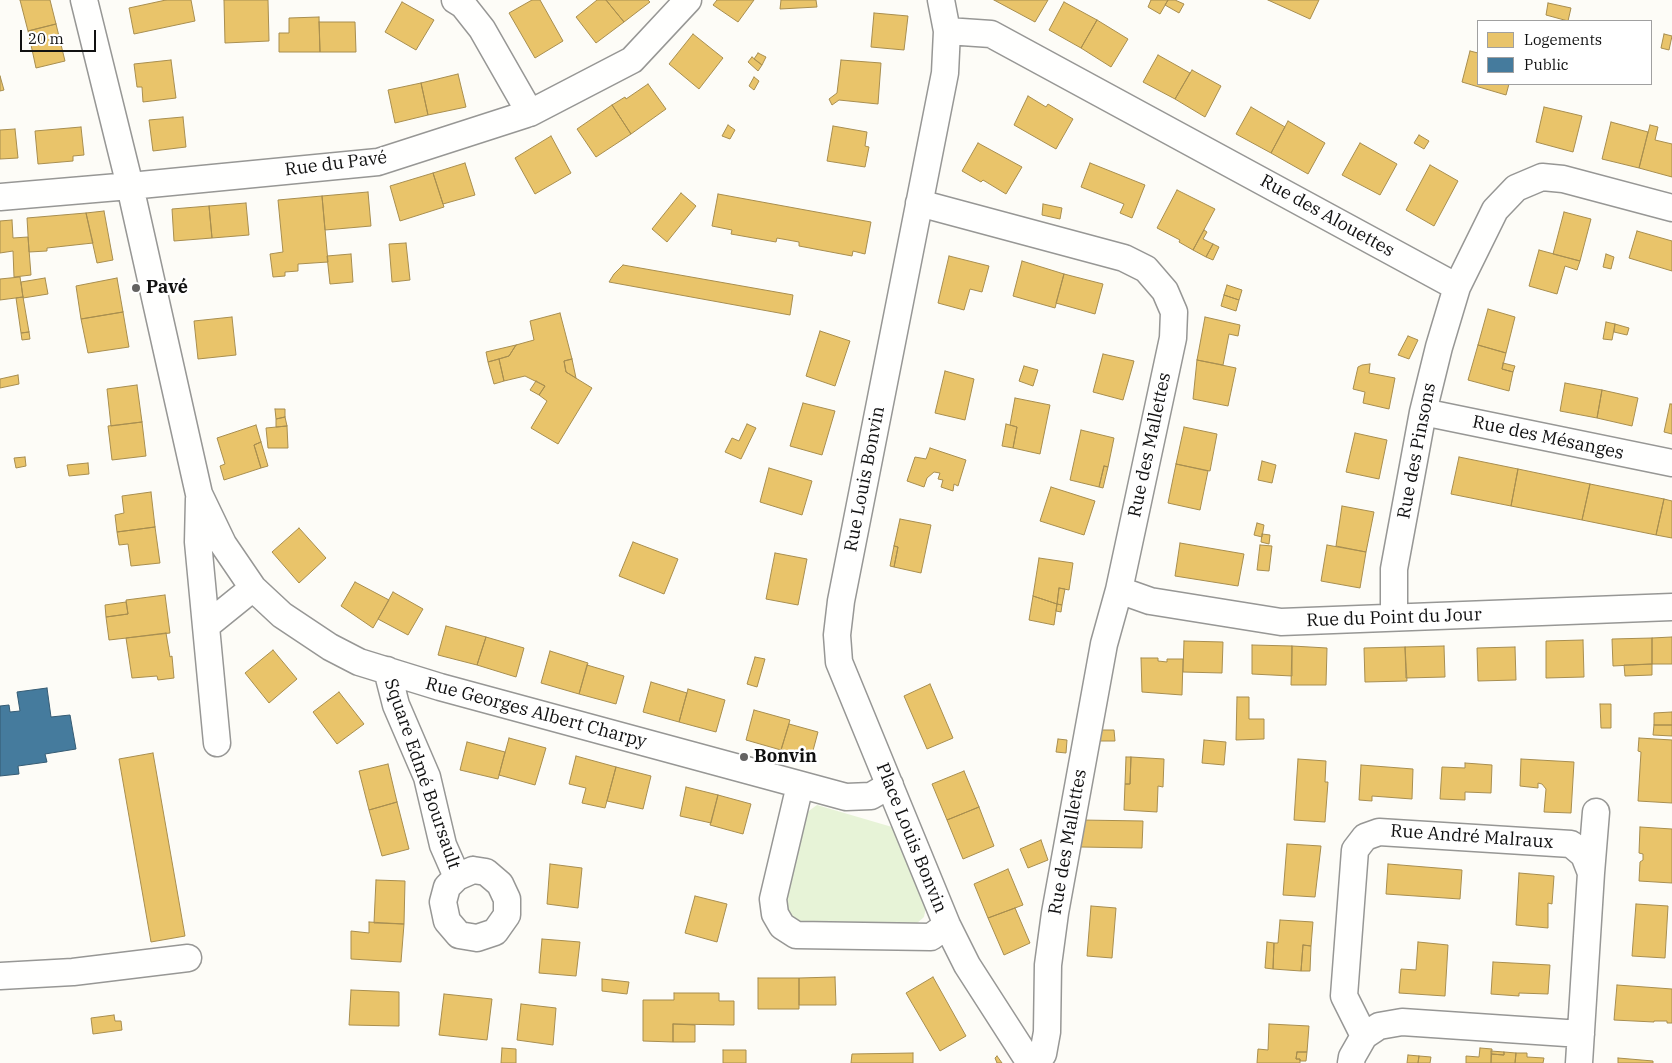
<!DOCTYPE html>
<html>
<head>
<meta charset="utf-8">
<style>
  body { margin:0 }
  #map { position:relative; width:1672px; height:1063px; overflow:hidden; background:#fdfcf7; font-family:"IBM Plex Serif",serif }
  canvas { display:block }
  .legend { position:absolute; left:1477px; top:20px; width:175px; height:65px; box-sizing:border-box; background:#fff; border:1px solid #a0a0a0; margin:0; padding:6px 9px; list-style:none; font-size:15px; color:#111 }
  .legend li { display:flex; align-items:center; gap:10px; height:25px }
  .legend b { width:25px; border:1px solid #a0a0a0 }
  .scale { position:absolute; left:20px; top:30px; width:76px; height:22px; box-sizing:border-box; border:2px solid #111; border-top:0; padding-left:6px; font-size:15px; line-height:18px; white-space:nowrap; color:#111; -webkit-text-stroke:4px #fff; paint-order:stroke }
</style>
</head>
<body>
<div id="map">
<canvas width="1672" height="1063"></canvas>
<ul class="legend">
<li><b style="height:14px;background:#e9c46a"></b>Logements</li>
<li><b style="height:14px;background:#457b9d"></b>Public</li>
</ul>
<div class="scale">20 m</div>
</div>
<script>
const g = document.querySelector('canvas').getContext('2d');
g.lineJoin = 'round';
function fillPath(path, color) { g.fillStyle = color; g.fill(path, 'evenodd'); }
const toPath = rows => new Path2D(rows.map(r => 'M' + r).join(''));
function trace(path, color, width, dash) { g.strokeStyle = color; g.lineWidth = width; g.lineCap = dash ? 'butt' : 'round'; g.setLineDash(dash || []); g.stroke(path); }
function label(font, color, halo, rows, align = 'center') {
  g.font = font + ' "IBM Plex Serif",serif'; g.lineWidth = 5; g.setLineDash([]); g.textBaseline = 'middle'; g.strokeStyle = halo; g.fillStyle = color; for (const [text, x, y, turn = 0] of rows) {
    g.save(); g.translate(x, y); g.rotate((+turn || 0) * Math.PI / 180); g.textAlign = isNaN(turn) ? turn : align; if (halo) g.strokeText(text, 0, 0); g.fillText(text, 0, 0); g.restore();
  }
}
const green = toPath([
  [817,805,892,827,926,907,924,917,916,924,799,922,787,913,783,900,806,813]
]);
const homes = toPath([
  [20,0,50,0,56,24,28,31,20,0],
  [166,0,191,0,195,21,134,34,129,8,166,0],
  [224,0,268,0,269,41,225,43,224,0],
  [532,0,540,0,563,41,535,58,509,13,532,0],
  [597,0,606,0,624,22,596,43,576,17,597,0],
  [606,0,648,0,650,2,624,22,606,0],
  [717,0,754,0,738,22,713,5,717,0],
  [781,0,816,0,817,7,780,9,781,0],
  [994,0,1048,0,1035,22,994,0],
  [1151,0,1168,0,1160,14,1148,7,1151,0],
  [1168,0,1175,0,1184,4,1179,13,1165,5,1168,0],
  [1268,0,1319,0,1310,19,1268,0],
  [402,2,434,20,416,50,385,32,402,2],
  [1064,2,1097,20,1081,48,1049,30,1064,2],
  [1548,3,1571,8,1568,21,1546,15,1548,3],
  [874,13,908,16,904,50,871,47,874,13],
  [319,17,320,52,279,52,279,33,289,33,289,18,319,17],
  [1097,20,1128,39,1111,67,1081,48,1097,20],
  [319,22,355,22,356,52,320,52,319,22],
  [56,24,65,61,36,68,28,31,56,24],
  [693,34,723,58,699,89,669,64,693,34],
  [1664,34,1672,36,1669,50,1661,48,1664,34],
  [1470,51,1478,53,1478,84,1509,84,1506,95,1462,82,1470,51],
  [758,53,766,57,762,65,754,59,758,53],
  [1158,55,1190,73,1175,99,1143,82,1158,55],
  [752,57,762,65,758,71,748,62,752,57],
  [171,60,176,98,143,102,142,87,137,87,134,64,171,60],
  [841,60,881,63,878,104,839,100,832,105,829,99,837,93,841,60],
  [1192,70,1221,86,1205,117,1175,99,1192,70],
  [458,74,466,107,428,115,421,83,458,74],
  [0,76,4,90,0,91,0,76],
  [754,77,759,81,754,90,749,86,754,77],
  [421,83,428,115,395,123,388,90,421,83],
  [648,84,666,109,631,134,612,105,625,97,626,99,648,84],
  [1028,96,1046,107,1048,104,1073,119,1056,149,1014,125,1028,96],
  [612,105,631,134,596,157,577,129,612,105],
  [1251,107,1285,127,1271,153,1236,134,1251,107],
  [1544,107,1582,116,1573,152,1536,142,1544,107],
  [183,117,186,147,153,151,149,120,183,117],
  [1288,121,1325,143,1308,174,1271,153,1288,121],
  [1611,122,1648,132,1639,168,1602,159,1611,122],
  [728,125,735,130,730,139,722,136,728,125],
  [1650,125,1658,127,1655,140,1672,144,1672,177,1639,168,1650,125],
  [833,126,867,132,865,146,869,147,865,167,827,161,833,126],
  [81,127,84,155,73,156,73,161,38,164,35,131,81,127],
  [15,129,18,158,0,159,0,130,15,129],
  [1419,135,1429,141,1424,149,1414,143,1419,135],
  [551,136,571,173,535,194,515,158,551,136],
  [978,143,1022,167,1006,194,983,180,981,182,962,171,978,143],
  [1360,143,1397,164,1380,195,1342,175,1360,143],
  [465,163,475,195,443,204,433,173,465,163],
  [1090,163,1145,185,1132,218,1120,213,1124,204,1081,187,1090,163],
  [1430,165,1458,181,1434,226,1406,210,1430,165],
  [433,173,444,207,400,221,390,186,433,173],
  [1177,190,1215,209,1193,250,1179,242,1180,240,1157,228,1177,190],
  [368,192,371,226,325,230,322,196,368,192],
  [681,193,696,206,667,242,652,229,681,193],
  [718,194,871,222,865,254,853,251,852,256,799,246,799,242,777,238,776,242,731,234,732,230,712,226,718,194],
  [322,196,328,262,298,264,298,271,285,272,285,276,273,277,270,254,283,252,278,200,322,196],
  [246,203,249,235,212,238,209,206,246,203],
  [1043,204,1062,208,1060,219,1042,215,1043,204],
  [209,206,212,238,174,241,172,209,209,206],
  [104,211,113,260,97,263,86,213,104,211],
  [1564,212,1591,219,1580,261,1553,254,1564,212],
  [86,213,93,243,47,248,47,251,29,252,27,218,86,213],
  [12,220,13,238,28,237,31,275,14,277,13,251,0,253,0,221,12,220],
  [1204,230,1207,232,1203,239,1213,244,1206,257,1193,250,1204,230],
  [1637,231,1672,241,1672,271,1629,258,1637,231],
  [406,243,410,280,392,282,389,244,406,243],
  [1213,244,1219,247,1213,260,1206,257,1213,244],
  [1539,250,1580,261,1577,270,1565,266,1557,294,1529,286,1539,250],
  [351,254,353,282,330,284,327,256,351,254],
  [1606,254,1614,257,1611,269,1603,267,1606,254],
  [949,256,989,266,982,292,970,289,964,310,938,303,949,256],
  [1022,261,1064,274,1055,308,1013,296,1022,261],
  [623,265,793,295,790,315,609,282,614,274,623,265],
  [1064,274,1103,284,1095,314,1056,303,1064,274],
  [20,277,23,297,0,300,0,279,20,277],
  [45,278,48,294,23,298,21,282,45,278],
  [117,278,123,312,81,319,76,286,117,278],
  [1227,285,1242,290,1239,300,1224,295,1227,285],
  [1224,295,1239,300,1236,311,1221,306,1224,295],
  [23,297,29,332,21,333,16,298,23,297],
  [1488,309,1515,317,1506,353,1478,345,1488,309],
  [123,312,129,347,88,353,81,319,123,312],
  [560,313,572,359,564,361,566,372,592,388,558,444,531,428,547,401,539,395,545,386,525,376,504,381,499,359,509,356,516,345,534,340,530,321,560,313],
  [232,317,236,355,198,359,194,321,232,317],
  [1205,317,1240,325,1238,336,1229,334,1223,365,1197,360,1205,317],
  [1606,322,1615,324,1612,340,1603,339,1606,322],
  [1615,324,1629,328,1627,335,1614,332,1615,324],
  [820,331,850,341,835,386,806,376,820,331],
  [29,332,30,339,22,340,21,333,29,332],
  [1408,336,1418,340,1409,359,1398,355,1408,336],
  [516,345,509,356,488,362,486,352,516,345],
  [1478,345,1506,353,1502,369,1513,372,1509,391,1468,380,1478,345],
  [1103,354,1134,361,1123,400,1093,392,1103,354],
  [499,359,504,381,494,384,488,362,499,359],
  [572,359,576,378,566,372,564,361,572,359],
  [1197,360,1236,368,1228,406,1193,399,1197,360],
  [1503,363,1515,366,1513,372,1502,369,1503,363],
  [1370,364,1369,373,1395,378,1389,409,1363,403,1365,392,1353,389,1358,367,1362,365,1370,364],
  [1024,366,1038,370,1033,386,1019,381,1024,366],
  [945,371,974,379,965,420,935,413,945,371],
  [18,375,19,384,0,388,0,379,18,375],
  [536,381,545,386,539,395,530,390,536,381],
  [1565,383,1602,390,1597,418,1560,411,1565,383],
  [137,385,142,422,111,426,107,389,137,385],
  [1602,390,1638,398,1632,426,1597,418,1602,390],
  [1015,398,1050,405,1040,454,1013,448,1017,427,1010,425,1015,398],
  [803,403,835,411,822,455,790,446,803,403],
  [1670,404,1672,404,1672,434,1664,432,1670,404],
  [275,409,285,409,285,417,276,419,275,409],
  [285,417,287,426,276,427,276,419,285,417],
  [142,422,146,456,112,460,108,426,142,422],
  [747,424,756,428,741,459,725,452,732,438,739,441,747,424],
  [1006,424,1017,427,1013,448,1002,446,1006,424],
  [256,425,261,442,254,445,261,468,224,480,220,466,225,464,217,438,256,425],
  [287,426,288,448,268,448,266,428,287,426],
  [1184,427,1217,434,1210,471,1176,464,1184,427],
  [1081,430,1114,438,1108,467,1104,466,1099,487,1070,480,1081,430],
  [1355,433,1387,440,1379,479,1346,472,1355,433],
  [261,442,268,466,261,468,254,445,261,442],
  [930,448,966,460,958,486,954,484,953,491,941,487,943,480,938,479,940,473,934,472,927,478,924,487,907,481,915,457,926,459,930,448],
  [25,457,26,466,16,468,14,458,25,457],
  [1459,457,1518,469,1511,506,1451,494,1459,457],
  [1262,461,1276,465,1272,483,1258,480,1262,461],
  [88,463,89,474,69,476,67,465,88,463],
  [1176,464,1208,471,1200,510,1168,503,1176,464],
  [1104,466,1108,467,1103,488,1099,487,1104,466],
  [769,468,812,481,802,515,760,502,769,468],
  [1518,469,1590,484,1582,520,1511,506,1518,469],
  [1590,484,1664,499,1656,535,1582,520,1590,484],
  [1051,487,1095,501,1084,535,1040,521,1051,487],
  [151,492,155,527,117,532,115,515,124,513,122,496,151,492],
  [1664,499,1672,501,1672,538,1656,535,1664,499],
  [1342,506,1374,512,1366,552,1336,546,1342,506],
  [900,519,931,525,921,573,894,567,898,547,894,546,900,519],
  [1257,523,1264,525,1262,537,1254,535,1257,523],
  [155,527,160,563,131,566,128,544,119,545,117,532,155,527],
  [299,528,326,558,299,583,272,552,299,528],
  [1262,534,1270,535,1269,544,1261,542,1262,534],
  [633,542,678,559,664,594,619,576,633,542],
  [1180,543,1244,554,1238,586,1175,576,1180,543],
  [1260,545,1272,546,1269,571,1257,570,1260,545],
  [1327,545,1366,552,1360,588,1321,581,1327,545],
  [894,546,898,547,894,567,890,566,894,546],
  [775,553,807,559,798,605,766,599,775,553],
  [1039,558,1073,563,1069,590,1059,588,1057,604,1033,596,1039,558],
  [355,582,389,600,373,628,341,606,355,582],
  [1059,588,1065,589,1062,605,1057,604,1059,588],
  [393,592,423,609,408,635,378,619,393,592],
  [165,595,170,633,109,640,106,617,128,614,126,600,165,595],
  [1033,596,1057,604,1054,625,1029,620,1033,596],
  [126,602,128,614,106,617,105,605,126,602],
  [1057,604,1062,605,1061,612,1056,611,1057,604],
  [446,626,486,637,477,665,438,655,446,626],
  [166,633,170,657,172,656,174,678,158,680,157,676,132,678,126,638,166,633],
  [486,637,524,648,516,677,477,665,486,637],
  [1672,637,1672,664,1652,664,1652,638,1672,637],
  [1652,638,1652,664,1613,666,1612,639,1652,638],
  [1583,640,1584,677,1546,678,1546,641,1583,640],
  [1184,641,1223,642,1222,673,1183,672,1184,641],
  [1252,645,1292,646,1292,676,1252,674,1252,645],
  [1292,646,1327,648,1326,685,1291,685,1292,646],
  [1444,646,1445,677,1406,678,1405,647,1444,646],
  [1405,647,1407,681,1365,682,1364,648,1405,647],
  [1515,647,1516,680,1478,681,1477,648,1515,647],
  [273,650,297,679,269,703,245,673,273,650],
  [550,651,588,663,579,694,541,683,550,651],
  [755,657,765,659,757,687,747,684,755,657],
  [1141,658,1158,658,1158,661,1167,662,1167,659,1183,659,1182,695,1142,692,1141,658],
  [1652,664,1652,675,1625,676,1624,665,1652,664],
  [587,665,624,676,616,704,579,694,587,665],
  [651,682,687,693,679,722,643,712,651,682],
  [930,684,953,738,927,749,904,696,930,684],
  [688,689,725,700,716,732,679,722,688,689],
  [339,692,364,724,337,744,313,712,339,692],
  [1237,697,1249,697,1249,719,1264,719,1264,739,1236,740,1237,697],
  [1600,704,1611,704,1611,728,1601,728,1600,704],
  [754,710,790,720,781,750,746,740,754,710],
  [1672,712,1672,725,1654,725,1654,713,1672,712],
  [789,724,818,732,811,758,781,750,789,724],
  [1654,725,1672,725,1672,736,1653,735,1654,725],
  [1099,730,1114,730,1115,741,1097,741,1099,730],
  [509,738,546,748,535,785,499,775,509,738],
  [1639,738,1672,740,1672,803,1638,801,1641,752,1638,751,1639,738],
  [1058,739,1067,740,1066,753,1056,752,1058,739],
  [1204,740,1226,742,1224,765,1202,763,1204,740],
  [467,742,505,752,498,779,460,770,467,742],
  [153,753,185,936,151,942,119,759,153,753],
  [576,756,616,767,605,808,582,803,586,788,569,784,576,756],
  [1126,757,1131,757,1130,784,1125,784,1126,757],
  [1131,757,1164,759,1163,787,1158,786,1157,812,1124,810,1125,784,1130,784,1131,757],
  [1298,759,1326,761,1325,782,1328,782,1325,822,1294,820,1298,759],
  [1521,759,1574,762,1571,813,1544,812,1546,789,1542,784,1538,783,1538,788,1520,786,1521,759],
  [1465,763,1492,765,1491,793,1465,792,1465,800,1440,799,1442,767,1465,768,1465,763],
  [388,764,397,802,369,810,359,771,388,764],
  [1361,765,1413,769,1412,799,1372,796,1372,801,1359,800,1361,765],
  [616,767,651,776,643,809,607,801,616,767],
  [964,771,979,807,947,820,932,784,964,771],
  [686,787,718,795,711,823,680,816,686,787],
  [718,795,751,804,743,834,710,825,718,795],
  [397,802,409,849,382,856,369,810,397,802],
  [979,807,994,846,963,859,947,820,979,807],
  [1081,820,1143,821,1142,848,1081,847,1081,820],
  [1640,827,1672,829,1672,883,1639,881,1640,862,1643,860,1643,854,1639,853,1640,827],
  [1041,840,1048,860,1028,868,1020,849,1041,840],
  [1287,844,1321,846,1315,897,1283,895,1287,844],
  [550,864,582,868,578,908,547,904,550,864],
  [1388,864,1462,870,1460,899,1386,894,1388,864],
  [1008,869,1023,905,988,918,974,884,1008,869],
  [1519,873,1554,876,1552,904,1548,903,1548,928,1516,925,1519,873],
  [376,880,405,881,404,924,374,923,376,880],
  [695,896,727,904,717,942,685,933,695,896],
  [1636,904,1668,906,1665,958,1632,956,1636,904],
  [1091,906,1116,908,1112,958,1087,956,1091,906],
  [1015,908,1030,943,1004,955,988,918,1015,908],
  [1280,920,1313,922,1311,946,1303,945,1301,971,1273,969,1274,943,1278,943,1280,920],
  [369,922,404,924,401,962,351,959,351,931,369,933,369,922],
  [542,939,580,942,576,976,539,973,542,939],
  [1267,942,1274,943,1273,969,1265,968,1267,942],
  [1418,942,1448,945,1445,996,1399,993,1401,969,1416,970,1418,942],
  [1303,945,1311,946,1310,971,1301,971,1303,945],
  [1493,962,1550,965,1548,994,1519,993,1519,996,1491,994,1493,962],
  [835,977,836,1005,799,1005,799,978,835,977],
  [933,977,966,1036,940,1051,906,993,933,977],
  [758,978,799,978,799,1009,758,1009,758,978],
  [602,979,629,982,627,994,602,991,602,979],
  [1617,985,1672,989,1672,1023,1667,1023,1667,1021,1654,1021,1654,1022,1614,1020,1617,985],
  [351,990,399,992,399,1026,349,1025,351,990],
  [674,993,719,993,719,1001,734,1001,734,1025,673,1024,673,1042,643,1041,643,1000,674,1000,674,993],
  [444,994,492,999,487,1040,439,1035,444,994],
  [521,1004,556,1008,553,1045,517,1040,521,1004],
  [114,1015,115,1021,121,1021,122,1030,93,1034,91,1018,114,1015],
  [673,1024,695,1025,695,1042,673,1042,673,1024],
  [1269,1024,1309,1026,1307,1052,1297,1052,1296,1059,1300,1059,1300,1063,1257,1063,1258,1049,1268,1050,1269,1024],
  [502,1048,516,1049,516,1063,501,1063,502,1048],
  [1480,1048,1492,1049,1491,1063,1466,1063,1466,1056,1479,1057,1480,1048],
  [723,1050,746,1050,746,1063,723,1063,723,1050],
  [1491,1051,1504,1052,1504,1055,1491,1054,1491,1051],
  [1297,1052,1307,1052,1306,1061,1300,1061,1300,1059,1296,1059,1297,1052],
  [1504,1052,1516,1053,1515,1063,1491,1063,1491,1054,1504,1055,1504,1052],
  [913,1053,913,1063,851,1063,852,1054,913,1053],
  [1516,1053,1527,1053,1527,1057,1544,1058,1543,1063,1515,1063,1516,1053],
  [1408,1055,1419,1056,1418,1063,1407,1063,1408,1055],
  [997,1056,1002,1063,997,1063,995,1058,997,1056],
  [1419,1056,1431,1057,1430,1063,1418,1063,1419,1056],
  [1618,1058,1653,1061,1653,1063,1618,1063,1618,1058]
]);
const public = toPath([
  [47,688,51,717,70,715,76,749,45,754,47,762,18,766,19,774,0,776,0,706,9,705,10,712,20,711,17,692,47,688]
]);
const minor = toPath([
  [84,0,130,186,199,494,223,544,253,588,282,615,330,647,359,662,440,687,846,797,871,796,890,785],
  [455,0,463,5,482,29,530,113],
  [941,0,947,31,945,73,841,601,837,635,839,662,947,925,967,965,1030,1063],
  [947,31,991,34,1457,287,1495,210,1516,188,1542,177,1563,179,1672,208],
  [0,197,130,186,378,162,530,113,632,60,688,0],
  [919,203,1124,258,1146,269,1165,291,1174,312,1173,338,1119,590,1104,644,1055,913,1048,965,1047,1032,1043,1054,1036,1063],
  [1423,412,1672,463],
  [199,499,198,542,217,743],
  [1119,590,1150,601,1281,622,1672,607],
  [1394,617,1394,569,1423,412,1439,347,1457,287],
  [206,626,253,588],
  [387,670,396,705,427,777,443,845,457,877],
  [800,785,773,899,775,914,782,926,796,935,931,937,947,925],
  [473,870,486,872,500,884,507,899,507,915,495,932,477,938,459,935,447,921,443,902,447,887,457,877,473,870],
  [1591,873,1596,812],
  [0,976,73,972,188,958],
  [1364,1036,1344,996,1355,850,1365,837,1379,832,1571,844,1584,855,1591,873,1579,1063],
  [1351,1063,1352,1057,1364,1036,1379,1026,1402,1022,1581,1034]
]);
const markers = [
  [136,288,5,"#646362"],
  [744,757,5,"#646362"]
];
const streetNames = [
  ["Rue du Pavé",336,164,-7],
  ["Rue des Alouettes",1327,216,29],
  ["Rue des Mésanges",1548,438,12],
  ["Rue des Mallettes",1150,445,-78],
  ["Rue des Pinsons",1417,451,-79],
  ["Rue Louis Bonvin",865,479,-79],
  ["Rue du Point du Jour",1394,618,-2],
  ["Rue Georges Albert Charpy",536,713,15],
  ["Square Edmé Boursault",422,774,71],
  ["Rue André Malraux",1472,837,4],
  ["Place Louis Bonvin",911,838,68],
  ["Rue des Mallettes",1068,842,-80]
];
const poiNames = [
  ["Pavé",146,288],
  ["Bonvin",754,757]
];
fillPath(green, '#e7f3d7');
fillPath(homes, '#e9c46a');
trace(homes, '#a88e4f', 1);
fillPath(public, '#457b9d');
trace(public, '#355b73', 1);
trace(minor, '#979795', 29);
trace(minor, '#fffffe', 26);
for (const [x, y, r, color] of markers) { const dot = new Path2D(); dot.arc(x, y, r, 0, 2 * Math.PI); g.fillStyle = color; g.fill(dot); trace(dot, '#fff', 2); }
label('18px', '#111', '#fff', streetNames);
label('bold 18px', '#111', '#fff', poiNames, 'left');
</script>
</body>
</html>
